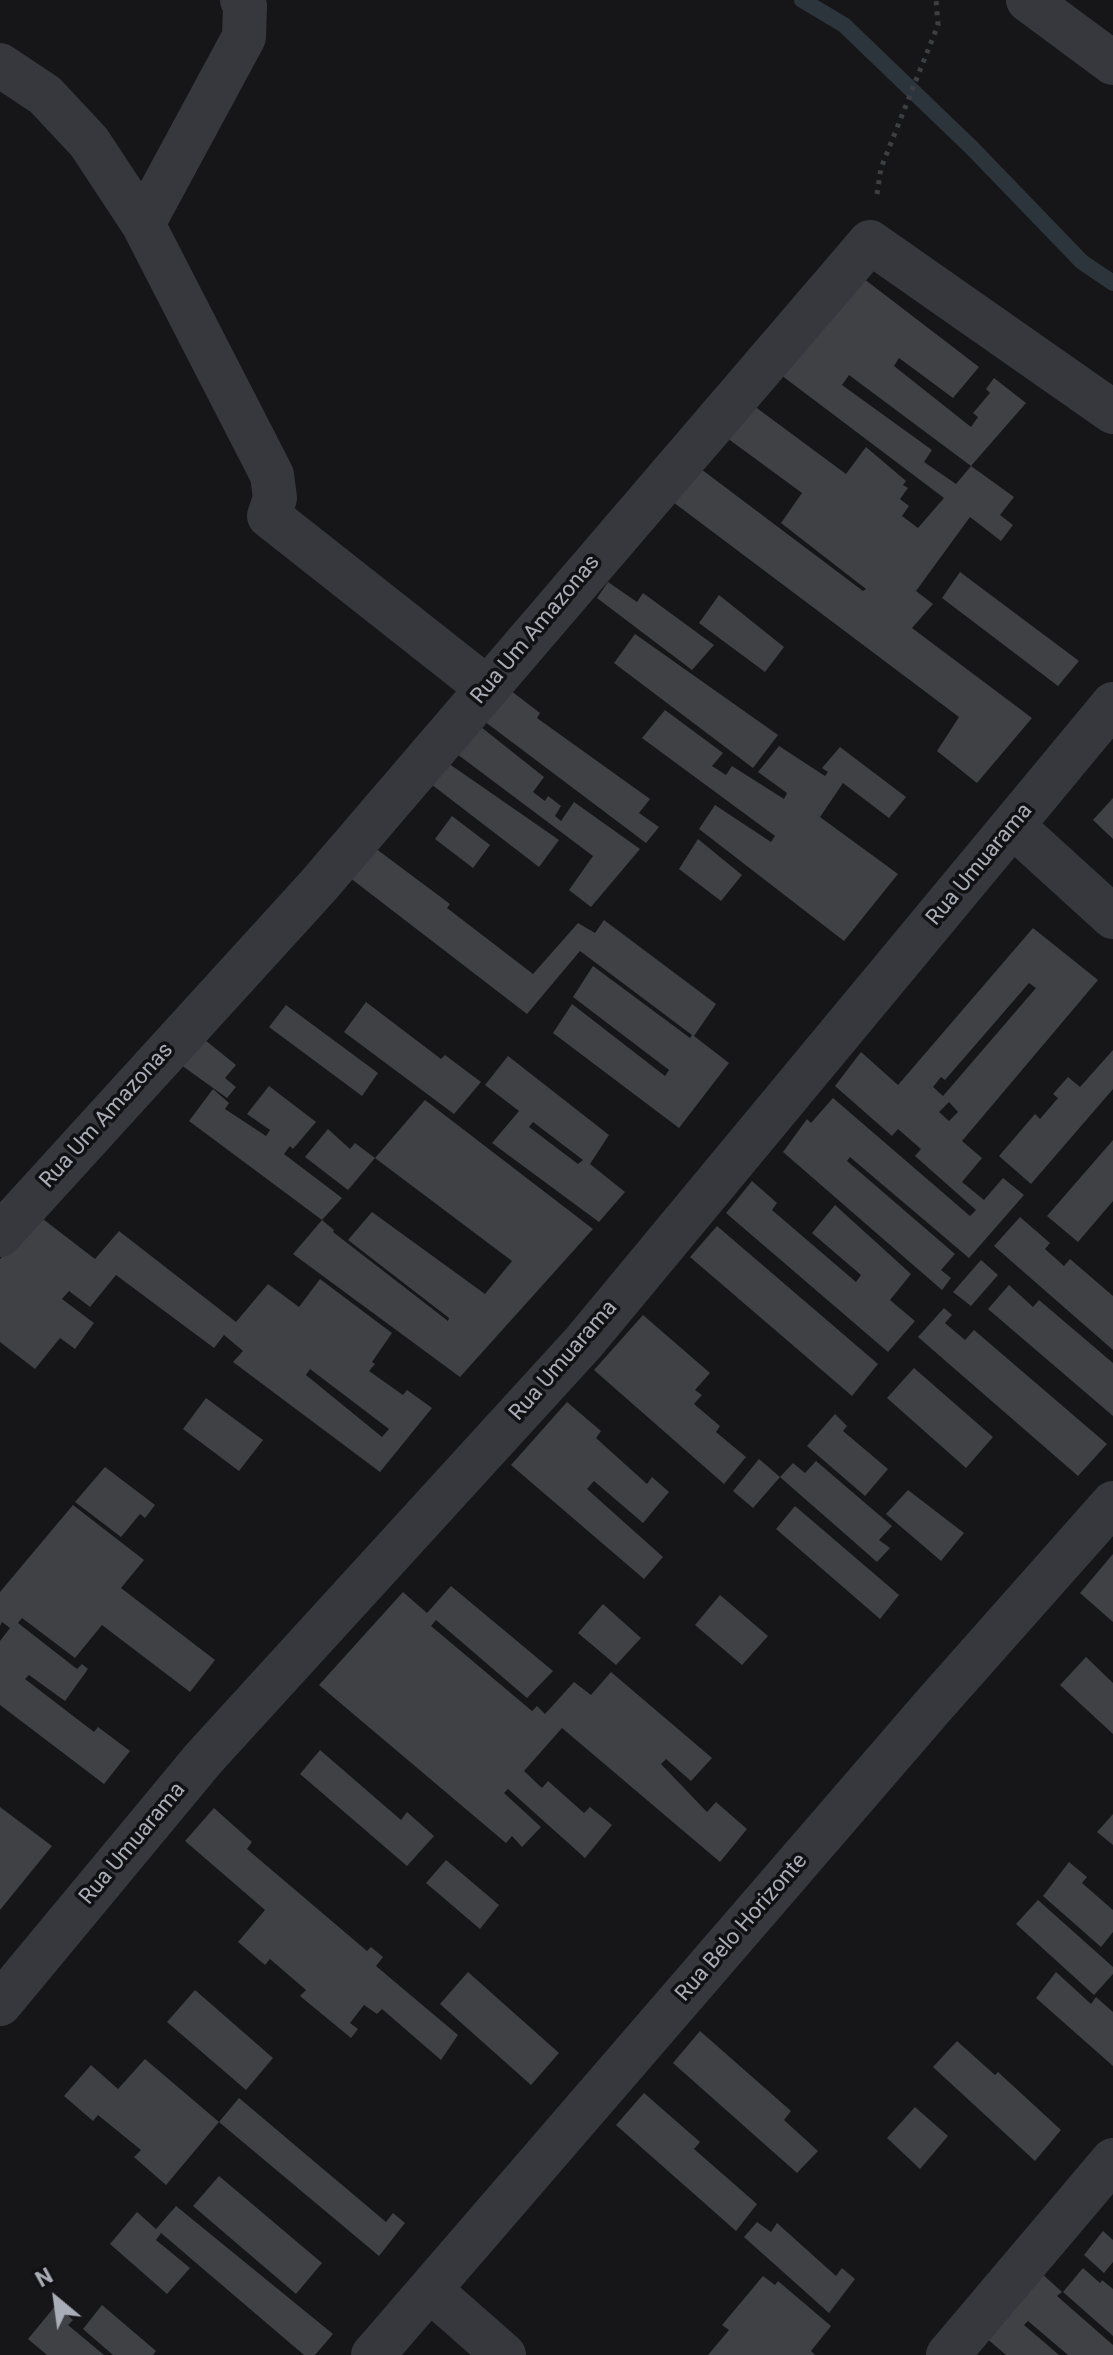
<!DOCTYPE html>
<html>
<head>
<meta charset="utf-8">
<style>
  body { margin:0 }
  #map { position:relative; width:1113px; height:2355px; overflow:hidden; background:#161618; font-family:Roboto,sans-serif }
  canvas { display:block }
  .north { position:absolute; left:16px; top:2259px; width:80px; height:80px; -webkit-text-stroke:6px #111113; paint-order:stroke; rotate:331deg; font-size:22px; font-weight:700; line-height:32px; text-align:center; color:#a8adb8 }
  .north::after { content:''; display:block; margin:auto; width:28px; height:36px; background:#a8adb8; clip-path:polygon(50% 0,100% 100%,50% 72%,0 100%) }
</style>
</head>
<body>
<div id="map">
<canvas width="1113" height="2355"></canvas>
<div class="north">N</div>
</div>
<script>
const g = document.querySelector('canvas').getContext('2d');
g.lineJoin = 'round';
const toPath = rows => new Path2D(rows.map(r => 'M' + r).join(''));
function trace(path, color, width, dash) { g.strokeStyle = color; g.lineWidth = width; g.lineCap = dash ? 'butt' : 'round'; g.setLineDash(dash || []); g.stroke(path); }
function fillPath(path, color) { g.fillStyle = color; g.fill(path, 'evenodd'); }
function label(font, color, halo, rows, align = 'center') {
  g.font = font + ' Roboto,sans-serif'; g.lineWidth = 7; g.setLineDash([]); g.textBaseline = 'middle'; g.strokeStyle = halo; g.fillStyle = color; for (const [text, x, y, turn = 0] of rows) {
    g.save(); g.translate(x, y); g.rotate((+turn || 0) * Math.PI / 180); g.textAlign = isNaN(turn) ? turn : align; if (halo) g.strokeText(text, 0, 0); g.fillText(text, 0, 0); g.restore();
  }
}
const stream = toPath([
  [802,0,844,25,972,148,1082,262,1113,283]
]);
const building = toPath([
  [859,275,979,367,953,398,899,358,894,366,971,427,978,417,973,413,990,393,986,389,994,378,1026,403,971,466,849,375,842,385,932,450,924,462,956,484,971,466,1014,497,1000,515,1013,525,1001,541,970,517,916,591,933,604,912,628,1032,718,977,783,937,751,959,717,669,499,697,466,863,591,866,589,781,523,802,493,723,435,750,403,846,474,866,447,906,481,903,485,908,488,900,499,909,506,902,516,918,528,944,498,777,372],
  [960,572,1079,661,1058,686,942,598],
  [608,582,637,602,643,593,714,645,692,670,597,598],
  [719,595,784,647,765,672,699,623],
  [635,634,778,735,753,768,614,663],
  [506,687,540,713,537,718,650,799,639,813,659,827,646,843,480,718],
  [665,710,723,753,712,766,726,775,732,766,784,799,787,793,758,772,779,746,825,776,828,772,822,768,840,747,906,797,889,818,843,783,820,817,898,874,844,941,699,829,715,805,771,842,775,836,642,738],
  [476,723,544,777,533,792,545,801,548,796,561,806,555,816,561,821,574,802,640,849,591,907,569,890,593,856,453,751],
  [445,761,559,840,539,867,427,781],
  [1113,798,1113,839,1093,820],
  [452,816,490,845,473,868,435,839],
  [698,839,742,875,721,901,679,869],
  [371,845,450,904,447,908,533,974,578,923,595,933,604,920,716,1004,694,1036,729,1063,679,1128,553,1033,572,1004,665,1076,669,1070,573,997,593,966,690,1038,692,1035,580,951,527,1014,345,874],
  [1033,928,1098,980,962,1141,982,1158,962,1182,984,1200,1003,1178,1024,1195,969,1258,850,1157,847,1161,955,1254,941,1270,951,1278,942,1290,783,1152,807,1119,811,1123,833,1098,970,1216,976,1210,915,1156,921,1149,898,1129,892,1136,835,1086,861,1052,898,1085],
  [1029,983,1036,988,943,1096,933,1087,941,1077,945,1080],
  [949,1102,958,1112,949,1121,939,1112],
  [366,1002,441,1059,445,1055,481,1082,454,1114,344,1032],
  [286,1005,378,1073,362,1096,269,1027],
  [200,1036,236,1065,225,1078,236,1087,227,1098,177,1062],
  [1113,1050,1113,1089,1031,1184,999,1156,1035,1114,1040,1119,1058,1098,1053,1094,1068,1077,1080,1087],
  [508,1056,609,1135,590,1164,625,1192,599,1222,492,1143,519,1111,485,1085],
  [533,1122,583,1160,578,1164,529,1127],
  [269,1086,316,1122,293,1149,290,1146,284,1154,342,1198,322,1220,334,1230,333,1232,448,1321,449,1318,348,1240,372,1212,485,1294,512,1261,375,1158,425,1100,593,1229,460,1377,293,1254,322,1220,189,1121,213,1089,229,1103,225,1109,266,1136,270,1130,247,1114],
  [328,1129,350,1149,355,1143,375,1158,348,1190,305,1157],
  [1113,1140,1113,1201,1078,1242,1047,1216],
  [752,1181,777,1203,772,1210,856,1282,861,1275,812,1233,835,1205,911,1274,890,1300,915,1321,888,1352,726,1213],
  [39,1216,95,1259,119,1231,236,1322,268,1284,299,1307,320,1279,392,1333,372,1362,375,1364,369,1371,403,1395,407,1390,432,1408,380,1472,233,1362,243,1351,224,1335,214,1348,116,1275,90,1307,69,1291,62,1299,94,1323,75,1349,60,1338,35,1369,0,1342,0,1259],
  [310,1369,389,1429,382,1437,306,1375],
  [1020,1217,1050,1243,1045,1249,1064,1266,1070,1259,1113,1296,1113,1350,994,1246],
  [717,1226,878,1364,852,1396,690,1257],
  [981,1260,998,1275,971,1306,953,1292],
  [1009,1285,1033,1307,1039,1300,1113,1363,1113,1416,988,1309],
  [944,1308,952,1315,945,1323,965,1340,974,1330,1107,1444,1078,1476,918,1337],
  [643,1315,710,1373,695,1390,702,1395,694,1404,720,1426,716,1432,746,1457,724,1484,594,1370],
  [914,1368,993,1437,966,1468,887,1398],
  [206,1398,263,1440,239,1471,183,1429],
  [567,1402,601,1431,596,1438,647,1484,652,1477,669,1492,643,1523,594,1481,587,1489,663,1557,644,1579,511,1465],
  [835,1414,847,1426,843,1431,888,1469,865,1496,807,1446],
  [759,1459,780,1477,793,1463,805,1473,816,1461,892,1526,879,1540,890,1548,877,1562,780,1477,753,1508,733,1491],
  [105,1467,155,1505,145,1518,140,1514,121,1537,75,1502],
  [908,1490,964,1533,941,1561,886,1514],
  [73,1505,144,1560,121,1588,215,1660,190,1692,102,1625,75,1658,22,1618,18,1623,77,1669,82,1664,88,1669,65,1701,29,1675,25,1679,94,1732,98,1727,130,1751,104,1784,0,1705,0,1641,10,1628,2,1622,0,1626,0,1592],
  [795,1506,899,1595,880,1619,776,1529],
  [1113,1554,1113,1622,1080,1593],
  [451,1586,553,1671,527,1698,436,1620,431,1626,532,1711,537,1706,545,1714,574,1682,591,1695,611,1672,712,1758,691,1781,666,1759,661,1764,707,1812,716,1802,747,1829,720,1862,562,1728,524,1771,542,1788,548,1781,584,1813,590,1807,612,1825,585,1858,508,1789,504,1793,541,1827,522,1847,512,1836,506,1843,319,1685,403,1592,427,1613],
  [720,1595,768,1636,742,1665,695,1625],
  [603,1604,641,1638,616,1665,578,1633],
  [1086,1657,1113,1683,1113,1734,1060,1685],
  [320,1750,401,1820,407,1812,434,1836,407,1866,300,1774],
  [0,1807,52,1846,0,1910],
  [214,1808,252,1842,247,1849,367,1951,371,1947,383,1957,376,1966,458,2035,441,2060,382,2009,377,2014,364,2005,350,2023,358,2029,351,2038,300,1996,306,1990,270,1959,265,1965,238,1942,265,1910,185,1841],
  [1113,1814,1113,1845,1097,1832],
  [446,1860,499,1905,480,1929,426,1883],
  [1069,1862,1087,1877,1082,1883,1113,1910,1113,1932,1101,1947,1043,1896],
  [1038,1900,1113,1967,1113,1974,1094,1995,1016,1924],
  [468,1972,559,2053,531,2085,440,2004],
  [1056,1972,1091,2004,1096,1997,1113,2012,1113,2066,1036,1998],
  [195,1990,273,2058,246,2090,167,2022],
  [700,2031,791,2111,784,2120,818,2151,797,2173,673,2063],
  [957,2041,995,2075,998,2072,1061,2130,1035,2161,933,2067],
  [145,2059,219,2122,166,2185,134,2157,141,2150,98,2115,93,2121,64,2096,91,2065,118,2089],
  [644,2093,700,2142,694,2149,757,2204,736,2231,616,2125],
  [239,2098,386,2222,393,2213,405,2223,379,2256,219,2122],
  [915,2107,948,2136,920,2169,887,2138],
  [219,2176,322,2263,296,2294,193,2206],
  [176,2206,333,2334,315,2355,304,2355,161,2233,156,2240,190,2268,167,2294,110,2244,137,2212,156,2229],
  [757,2222,771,2232,777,2223,836,2276,842,2268,855,2279,829,2313,744,2237],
  [1103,2231,1113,2240,1113,2262,1104,2273,1084,2255],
  [1083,2268,1100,2283,1102,2280,1113,2289,1113,2336,1063,2292],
  [1040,2272,1062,2292,1057,2296,1113,2345,1113,2355,1068,2355,1028,2321,1024,2325,1059,2355,1006,2355,985,2337],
  [763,2276,775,2285,778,2281,831,2326,811,2351,815,2355,708,2355,729,2330,722,2325],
  [56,2305,73,2320,68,2325,104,2355,47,2355,28,2339],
  [102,2305,156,2351,153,2355,113,2355,83,2329]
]);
const path = toPath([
  [877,194,881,168,938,25,936,0]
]);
const minor = toPath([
  [1028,0,1113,63],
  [0,65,45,95,89,142,143,224,272,475,275,498,269,516,487,688],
  [143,224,244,37,245,6,242,0],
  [1013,826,1113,917],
  [0,1235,318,886,870,242,1113,412],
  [0,2004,204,1758,584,1342,1113,704],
  [430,2290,504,2355],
  [373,2355,934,1705,1113,1503],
  [948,2355,1113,2160]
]);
const streetNames = [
  ["Rua Um Amazonas",536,630,-50],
  ["Rua Umuarama",980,865,-50],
  ["Rua Um Amazonas",107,1116,-48],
  ["Rua Umuarama",564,1361,-49],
  ["Rua Umuarama",133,1844,-50],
  ["Rua Belo Horizonte",742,1928,-49]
];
trace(stream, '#2c353c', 16);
fillPath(building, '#404145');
trace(path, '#3d3f44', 5, [4, 6]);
trace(minor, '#37383d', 44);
label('22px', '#a8adb8', '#111113', streetNames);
</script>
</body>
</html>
